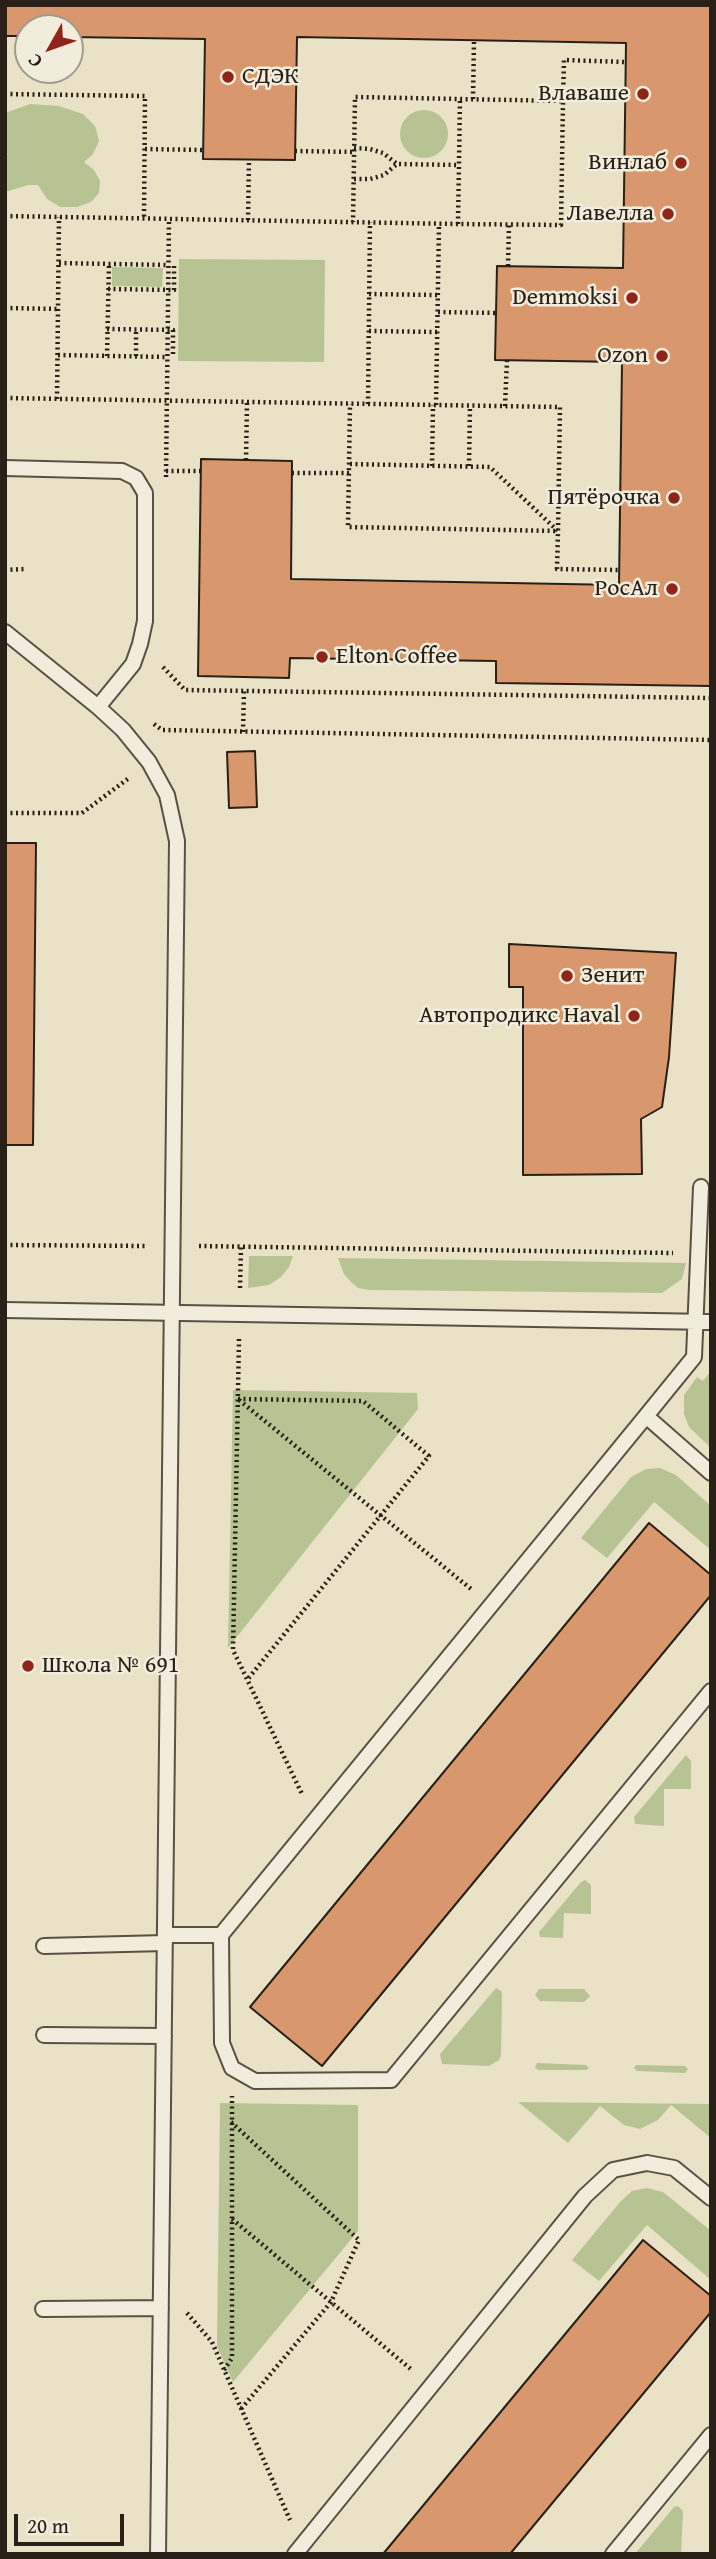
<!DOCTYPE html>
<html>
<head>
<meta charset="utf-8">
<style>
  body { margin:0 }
  #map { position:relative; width:716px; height:2559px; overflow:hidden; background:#e9e2c7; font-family:"Gentium Book Plus",serif }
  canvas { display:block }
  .frame { position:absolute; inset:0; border:7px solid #292117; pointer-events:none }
  .north { position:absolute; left:14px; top:14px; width:70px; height:70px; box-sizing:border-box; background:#f1ecdb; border:2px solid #a19b8d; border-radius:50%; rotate:230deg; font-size:19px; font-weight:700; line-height:28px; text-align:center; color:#292117 }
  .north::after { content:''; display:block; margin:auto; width:24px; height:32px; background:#8f2418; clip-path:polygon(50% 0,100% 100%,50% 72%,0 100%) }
  .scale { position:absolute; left:14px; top:2514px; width:110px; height:32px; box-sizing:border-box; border:4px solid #292117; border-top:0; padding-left:9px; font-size:21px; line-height:24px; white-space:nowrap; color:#292117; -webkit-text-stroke:5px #f1ecdb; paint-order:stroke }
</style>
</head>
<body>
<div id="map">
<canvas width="716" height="2559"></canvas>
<div class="frame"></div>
<div class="north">С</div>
<div class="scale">20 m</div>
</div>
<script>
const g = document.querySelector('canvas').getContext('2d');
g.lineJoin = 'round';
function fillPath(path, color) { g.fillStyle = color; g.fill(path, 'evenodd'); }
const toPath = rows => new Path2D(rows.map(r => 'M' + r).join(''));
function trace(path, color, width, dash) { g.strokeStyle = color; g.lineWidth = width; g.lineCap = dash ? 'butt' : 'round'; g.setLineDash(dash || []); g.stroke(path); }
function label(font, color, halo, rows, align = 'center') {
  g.font = font + ' "Gentium Book Plus",serif'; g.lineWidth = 5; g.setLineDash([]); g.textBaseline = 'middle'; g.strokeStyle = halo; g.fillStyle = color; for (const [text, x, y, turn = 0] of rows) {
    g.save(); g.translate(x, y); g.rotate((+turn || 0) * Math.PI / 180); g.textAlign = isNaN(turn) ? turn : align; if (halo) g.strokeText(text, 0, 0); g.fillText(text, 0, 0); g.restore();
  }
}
const green = toPath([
  [30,104,59,106,83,114,95,126,99,141,93,154,84,162,94,170,100,181,99,193,91,202,77,207,60,207,47,199,38,185,28,185,5,192,5,155,8,155,5,151,5,113],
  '400 134a24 24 0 1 1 48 0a24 24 0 1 1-48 0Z',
  [179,259,325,260,324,362,178,361],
  [112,267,163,268,162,287,112,286],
  [249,1256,293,1256,289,1267,281,1277,269,1285,248,1288],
  [338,1258,686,1263,682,1279,662,1293,370,1290,358,1288,351,1282,344,1274],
  [711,1371,711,1448,689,1427,684,1414,684,1395,697,1377,703,1381],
  [233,1390,417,1393,418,1409,228,1648],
  [660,1468,676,1475,711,1506,711,1550,654,1502,607,1558,581,1538,631,1477,646,1469],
  [686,1755,691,1761,691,1789,664,1789,664,1826,635,1824,634,1817],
  [585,1880,591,1885,591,1914,564,1913,563,1938,540,1937,539,1932,581,1882],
  [496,1988,501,1991,502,1995,501,2055,499,2060,489,2066,442,2064,440,2054],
  [539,1989,584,1989,590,1996,584,2002,540,2001,535,1995],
  [537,2063,586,2065,589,2068,586,2070,538,2070,535,2067],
  [636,2065,685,2066,688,2069,685,2073,637,2071,634,2068],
  [518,2102,711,2104,711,2138,671,2105,658,2120,640,2129,624,2125,600,2106,568,2143],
  [220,2103,358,2105,358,2231,233,2382,217,2346],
  [647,2188,663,2192,710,2230,711,2280,647,2225,599,2281,572,2260,621,2201,632,2191],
  [678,2506,683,2511,681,2554,635,2554,674,2507]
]);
const building = toPath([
  [5,5,711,5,711,686,496,683,496,661,290,658,289,678,198,676,201,459,292,461,291,579,619,585,622,362,495,360,497,266,623,268,626,43,297,37,295,160,203,159,205,39,70,37,70,28,28,28,28,36,5,36,5,5],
  [255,751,257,807,229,808,227,752,255,751],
  [5,843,36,843,33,1145,5,1145,5,843],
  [509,944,676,953,669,1057,662,1107,641,1119,642,1174,523,1175,523,987,509,987,509,944],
  [649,1523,711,1575,711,1595,322,2066,250,2007,649,1523],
  [643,2240,711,2296,711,2312,510,2554,383,2554,643,2240]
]);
const path = toPath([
  [5,94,145,96,144,219],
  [473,99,474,40],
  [563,101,564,60,625,62],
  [354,148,370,149,383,153,397,164,459,165],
  [145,149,203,150],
  [295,151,354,152],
  [354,179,370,179,384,175,397,164],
  [5,216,458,224,561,225,563,101,355,97,353,222],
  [248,220,249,159],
  [458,224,460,99],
  [59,263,169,265],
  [508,266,509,224],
  [108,289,174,290,174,263],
  [369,294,438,295],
  [5,308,59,309],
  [438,312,497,313],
  [107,329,173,330,173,356],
  [369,331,437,332],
  [58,355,167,357],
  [107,356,109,263],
  [136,356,136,330],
  [5,398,560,407,558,531,348,527,350,404],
  [57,399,59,217],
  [368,404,370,222],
  [436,405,439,224],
  [505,406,507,360],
  [246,460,247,402],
  [350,464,490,467,558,531,557,569,619,570],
  [432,466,433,405],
  [469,466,470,406],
  [166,471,200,471],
  [292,473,349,473],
  [166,477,169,219],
  [5,570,24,569],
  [163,667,185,690,711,698],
  [154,724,162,730,711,740],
  [243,732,244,691],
  [5,813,82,813,129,778],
  [5,1245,148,1246],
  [199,1246,673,1253],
  [240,1288,241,1247],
  [239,1339,233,1650,302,1794],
  [238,1399,363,1401,429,1456,247,1680],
  [239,1400,471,1589],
  [231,2122,359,2240,331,2302,241,2409],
  [232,2219,413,2371],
  [187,2313,212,2342,290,2520],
  [224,2370,232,2358,232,2096]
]);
const service = toPath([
  [5,468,122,471,136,478,145,493,145,621,140,644,133,664,98,707],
  [5,632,98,707,123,730,149,762,167,795,177,841,158,2554],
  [5,1310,711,1322],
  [646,1416,694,1357,701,1187],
  [711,1473,646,1416,221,1935,222,2043,232,2068,255,2081,391,2080,711,1691],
  [165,1935,221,1935],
  [44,1946,165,1943],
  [44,2035,164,2036],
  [43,2309,161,2308],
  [295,2554,585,2196,613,2170,647,2163,674,2168,711,2198],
  [613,2554,711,2435]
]);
const markers = [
  [228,77,7,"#8f2418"],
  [643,94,7,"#8f2418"],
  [681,163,7,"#8f2418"],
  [668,214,7,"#8f2418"],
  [632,298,7,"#8f2418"],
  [662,356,7,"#8f2418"],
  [674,498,7,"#8f2418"],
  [672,589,7,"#8f2418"],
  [322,657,7,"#8f2418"],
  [567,976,7,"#8f2418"],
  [634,1016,7,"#8f2418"],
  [28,1666,7,"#8f2418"]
];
const poiNames = [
  ["СДЭК",242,77,"left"],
  ["Влаваше",629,94],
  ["Винлаб",667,163],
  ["Лавелла",654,214],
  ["Demmoksi",618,298],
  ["Ozon",648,356],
  ["Пятёрочка",660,498],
  ["РосАл",658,589],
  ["Elton Coffee",336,657,"left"],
  ["Зенит",581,976,"left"],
  ["Автопродикс Haval",620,1016],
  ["Школа № 691",42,1666,"left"]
];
fillPath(green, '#b8c394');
fillPath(building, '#d8976c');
trace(building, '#292117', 2);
trace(service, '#595143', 18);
trace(path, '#292117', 4.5, [2, 3.5]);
trace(service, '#f1ecdb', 14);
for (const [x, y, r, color] of markers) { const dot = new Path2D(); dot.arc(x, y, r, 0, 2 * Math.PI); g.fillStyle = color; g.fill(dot); trace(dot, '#f1ecdb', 2.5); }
label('24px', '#292117', '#f1ecdb', poiNames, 'right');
</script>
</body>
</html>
